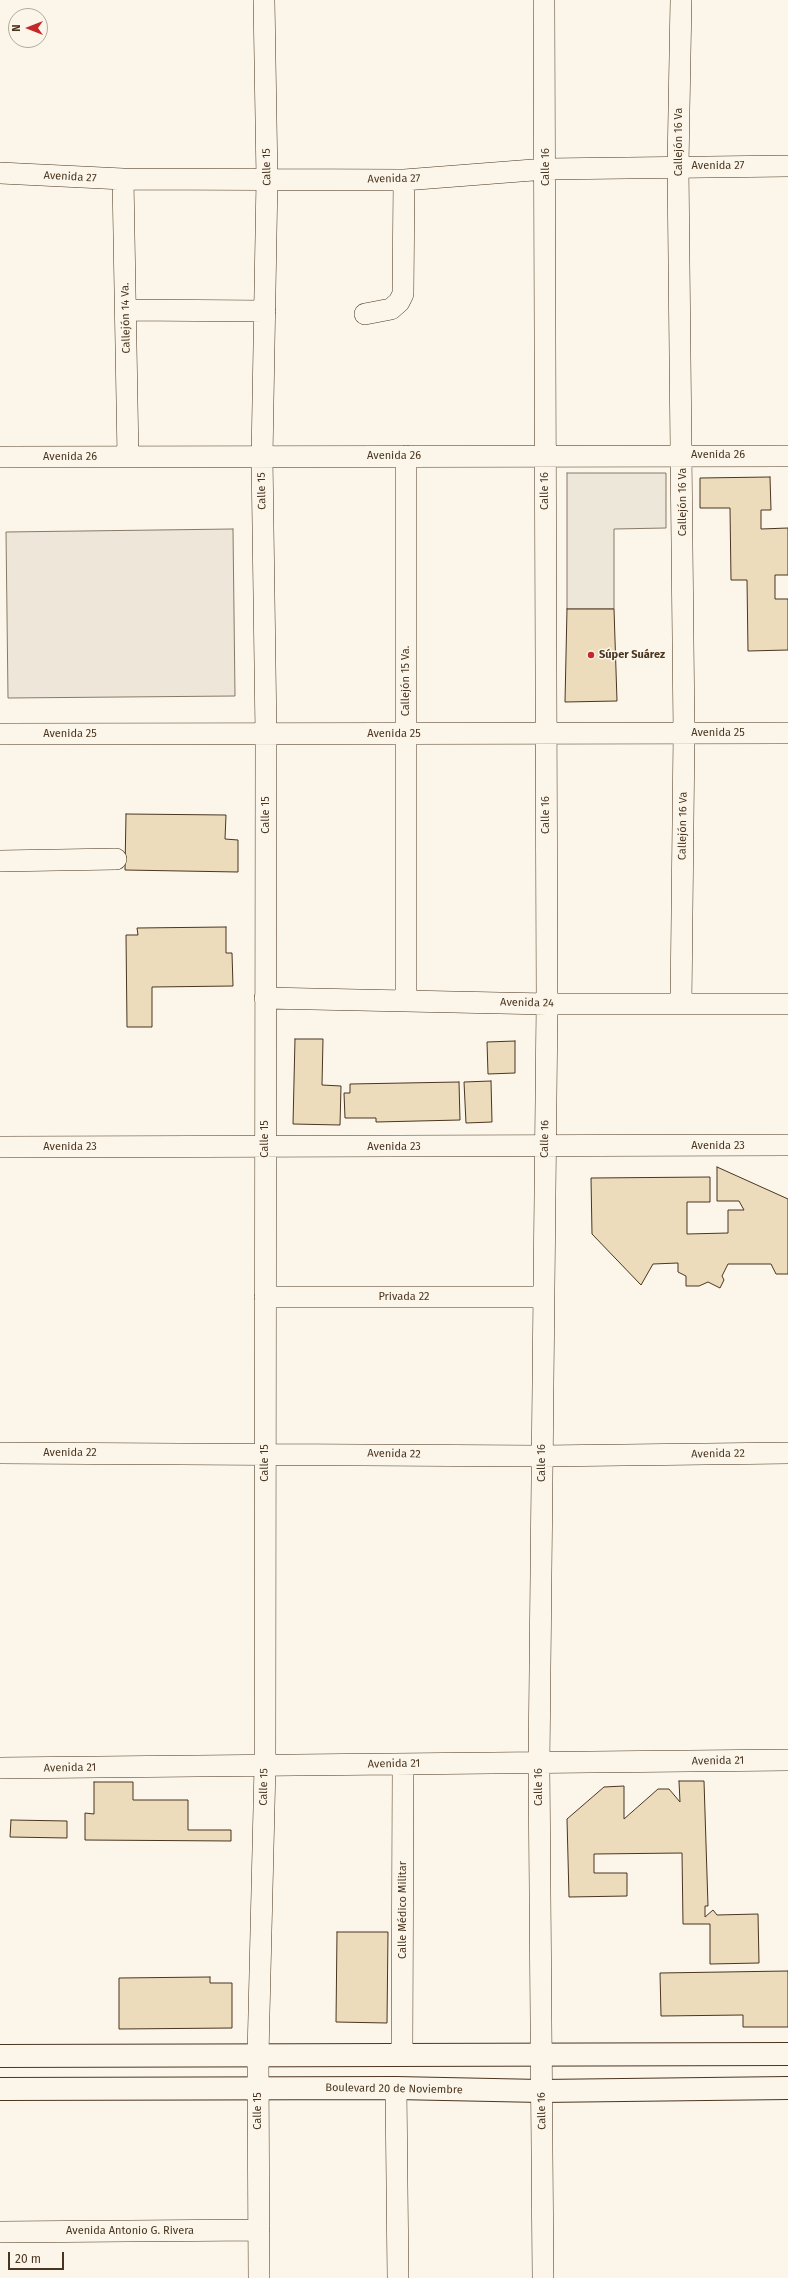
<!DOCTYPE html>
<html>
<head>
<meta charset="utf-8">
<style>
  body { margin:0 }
  #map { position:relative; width:788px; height:2278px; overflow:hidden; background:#fbf6e9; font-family:"Fira Sans",sans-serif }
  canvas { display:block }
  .north { position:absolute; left:8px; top:8px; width:40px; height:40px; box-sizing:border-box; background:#fbf6e9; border:1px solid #b4a999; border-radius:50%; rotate:270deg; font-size:11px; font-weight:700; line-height:16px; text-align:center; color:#4a3520 }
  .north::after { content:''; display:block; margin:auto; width:14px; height:18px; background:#c62828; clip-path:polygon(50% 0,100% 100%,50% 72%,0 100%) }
  .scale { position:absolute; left:8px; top:2252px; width:56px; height:18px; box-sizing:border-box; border:2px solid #4a3520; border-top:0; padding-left:5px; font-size:12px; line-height:14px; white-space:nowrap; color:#4a3520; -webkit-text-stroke:3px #fbf6e9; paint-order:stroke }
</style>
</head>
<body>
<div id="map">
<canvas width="788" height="2278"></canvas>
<div class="north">N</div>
<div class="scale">20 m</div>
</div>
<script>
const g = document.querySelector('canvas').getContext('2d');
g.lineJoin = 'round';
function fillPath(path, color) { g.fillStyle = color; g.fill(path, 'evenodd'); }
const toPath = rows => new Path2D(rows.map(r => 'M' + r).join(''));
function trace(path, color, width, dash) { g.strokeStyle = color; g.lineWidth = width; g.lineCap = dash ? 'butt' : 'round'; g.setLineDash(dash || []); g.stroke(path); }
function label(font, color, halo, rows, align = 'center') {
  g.font = font + ' "Fira Sans",sans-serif'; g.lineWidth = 3; g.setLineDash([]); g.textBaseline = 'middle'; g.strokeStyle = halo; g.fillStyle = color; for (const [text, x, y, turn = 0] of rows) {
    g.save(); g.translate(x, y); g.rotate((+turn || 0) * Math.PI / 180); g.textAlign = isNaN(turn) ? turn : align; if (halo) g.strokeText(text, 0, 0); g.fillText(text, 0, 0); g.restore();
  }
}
const green = toPath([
  [233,529,235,696,8,698,6,532,233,529]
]);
const parking = toPath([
  [567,473,666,473,666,528,614,529,614,609,567,609,567,473]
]);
const building = toPath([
  [770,477,771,510,761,510,761,529,788,528,788,575,775,575,775,599,788,599,788,650,748,651,747,580,731,580,730,508,700,508,700,478,770,477],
  [567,609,614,609,617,701,565,702,567,609],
  [126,814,226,815,225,839,238,840,238,872,125,870,126,814],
  [226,927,226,953,232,953,233,986,152,987,152,1027,127,1027,126,935,138,935,137,928,226,927],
  [295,1039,323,1039,322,1085,341,1086,340,1125,293,1124,295,1039],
  [515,1041,515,1073,488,1074,487,1042,515,1041],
  [491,1081,492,1122,466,1123,464,1082,491,1081],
  [459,1082,460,1120,376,1122,376,1118,345,1118,344,1093,350,1093,350,1084,459,1082],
  [717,1167,788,1199,788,1274,776,1274,771,1264,728,1264,722,1276,724,1280,720,1288,708,1282,699,1286,686,1286,686,1276,678,1272,678,1263,653,1264,641,1285,592,1234,591,1178,710,1177,710,1202,687,1202,687,1234,728,1233,728,1210,744,1210,739,1201,717,1201,717,1167],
  [679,1781,704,1781,708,1906,705,1906,705,1917,713,1910,717,1915,758,1914,759,1963,710,1964,710,1924,683,1924,682,1853,594,1854,594,1873,627,1873,627,1896,569,1897,567,1819,604,1787,624,1786,624,1819,658,1789,669,1789,680,1802,679,1781],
  [94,1782,133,1782,133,1800,188,1800,188,1830,231,1830,231,1841,85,1840,85,1813,94,1814,94,1782],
  [11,1820,67,1821,67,1838,10,1837,11,1820],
  [337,1932,388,1932,387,2023,336,2022,337,1932],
  [788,1971,788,2027,743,2027,743,2015,661,2016,660,1973,788,1971],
  [210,1977,210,1983,232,1983,232,2028,119,2029,119,1978,210,1977]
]);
const minor = toPath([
  [0,173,123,179,404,180,546,169,788,166],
  [123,179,128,457],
  [126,310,265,311],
  [365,314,391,309,399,302,403,294,404,180],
  [406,456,406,1001],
  [0,457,788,456],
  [0,734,788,733],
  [0,861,116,859],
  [265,998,547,1004,788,1004],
  [681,1004,684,733,678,166,681,0],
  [0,1147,788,1145],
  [265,1297,543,1297],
  [0,1453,542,1456,788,1453],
  [0,1768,788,1760],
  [402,2055,403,1764],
  [396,2088,398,2278],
  [0,2232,259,2230],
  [259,2278,258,2055,265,1766,266,734,262,457,267,179,264,0],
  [543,2278,539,1763,547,1004,544,0]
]);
const major = toPath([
  [0,2056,788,2054],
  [0,2089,396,2088,541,2091,788,2088]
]);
const markers = [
  [591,655,4,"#c62828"]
];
const streetNames = [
  ["Callejón 16 Va",679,142,-90],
  ["Avenida 27",718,166],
  ["Calle 15",267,167,-91],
  ["Calle 16",546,167,-90],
  ["Avenida 27",70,177,3],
  ["Avenida 27",394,179,-1],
  ["Callejón 14 Va.",126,318,-91],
  ["Avenida 26",718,455],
  ["Avenida 26",394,456],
  ["Avenida 26",70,457],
  ["Calle 15",262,491,-91],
  ["Calle 16",545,491,-90],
  ["Callejón 16 Va",683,502,-90],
  ["Callejón 15 Va.",406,681,-90],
  ["Avenida 25",718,733],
  ["Avenida 25",70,734],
  ["Avenida 25",394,734],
  ["Calle 15",266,815,-90],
  ["Calle 16",546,815,-90],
  ["Callejón 16 Va",683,826,-89],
  ["Avenida 24",527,1003,1],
  ["Calle 15",265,1139,-90],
  ["Calle 16",545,1139,-89],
  ["Avenida 23",718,1146],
  ["Avenida 23",70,1147],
  ["Avenida 23",394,1147],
  ["Privada 22",404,1297],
  ["Avenida 22",70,1453],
  ["Avenida 22",394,1454,1],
  ["Avenida 22",718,1454,-1],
  ["Calle 15",265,1463,-90],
  ["Calle 16",542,1463,-90],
  ["Avenida 21",718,1761,-1],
  ["Avenida 21",394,1764,-1],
  ["Avenida 21",70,1768,-1],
  ["Calle 15",264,1787,-89],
  ["Calle 16",539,1787,-90],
  ["Calle Médico Militar",403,1910,-90],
  ["Boulevard 20 de Noviembre",394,2089,1],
  ["Calle 15",258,2111,-90],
  ["Calle 16",542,2111,-91],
  ["Avenida Antonio G. Rivera",130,2231]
];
const poiNames = [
  ["Súper Suárez",599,655]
];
fillPath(green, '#ede6d9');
trace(green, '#887966', 1);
fillPath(parking, '#ede7d9');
trace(parking, '#887966', 1);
fillPath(building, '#ecdcbc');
trace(building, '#4a3520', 1);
trace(minor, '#4a3520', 22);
trace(major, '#4a3520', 24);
trace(minor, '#fbf6e9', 21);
trace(major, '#fbf6e9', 22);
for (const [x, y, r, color] of markers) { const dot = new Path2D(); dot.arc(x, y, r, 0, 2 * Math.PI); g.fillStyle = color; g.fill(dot); trace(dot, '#fbf6e9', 1.5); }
label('11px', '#4a3520', '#fbf6e9', streetNames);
label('bold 11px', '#4a3520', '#fbf6e9', poiNames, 'left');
</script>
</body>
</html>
